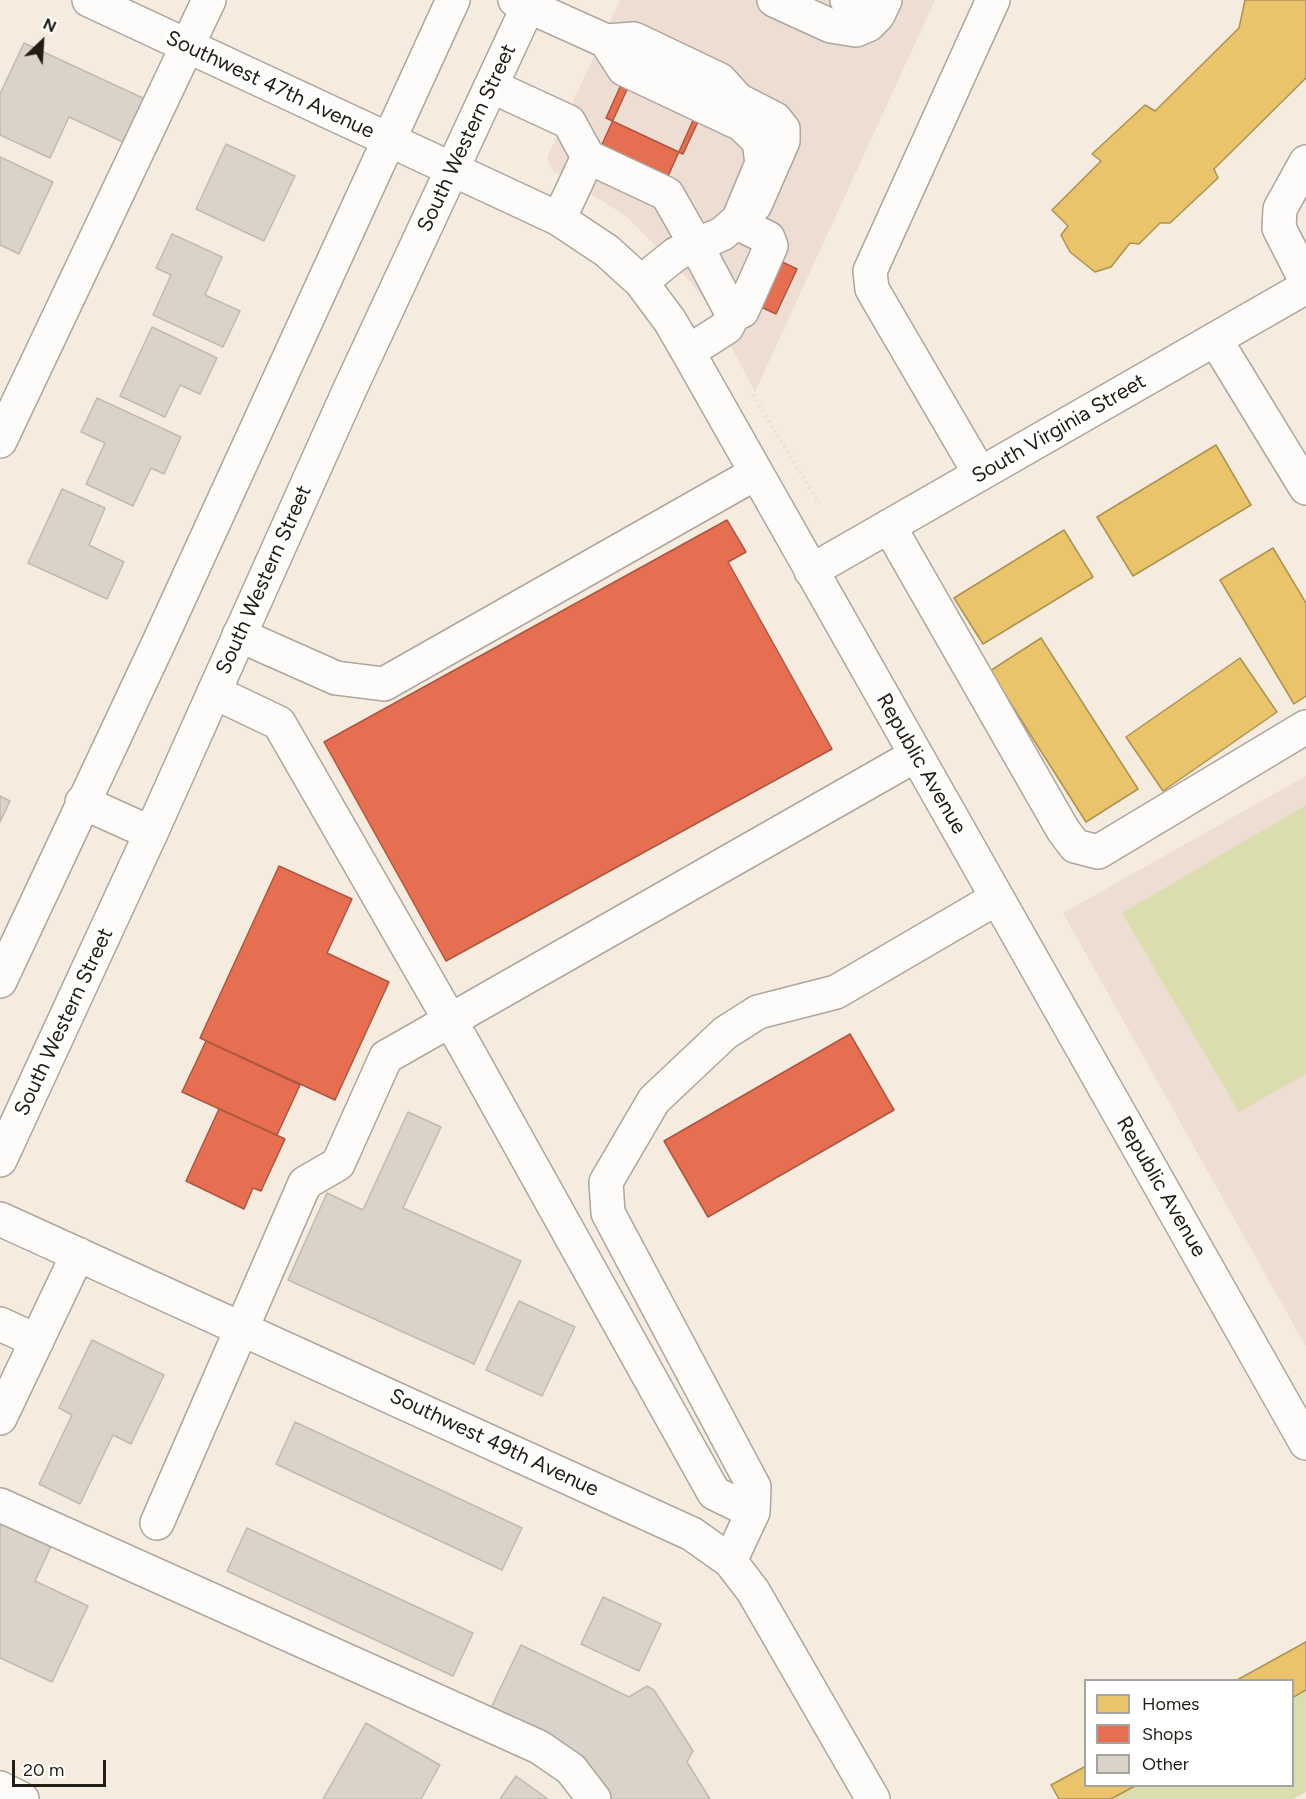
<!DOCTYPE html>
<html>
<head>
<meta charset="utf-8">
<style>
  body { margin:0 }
  #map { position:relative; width:1306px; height:1799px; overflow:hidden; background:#f5ecdf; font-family:Figtree,sans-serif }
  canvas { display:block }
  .legend { position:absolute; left:1084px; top:1679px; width:210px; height:108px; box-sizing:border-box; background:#fff; border:2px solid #a6a4a1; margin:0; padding:8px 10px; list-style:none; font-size:18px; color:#211c14 }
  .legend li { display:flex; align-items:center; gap:12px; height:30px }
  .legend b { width:30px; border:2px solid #a6a4a1 }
  .north { position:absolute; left:12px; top:12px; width:60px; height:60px; -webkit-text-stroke:4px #fff; paint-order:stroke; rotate:25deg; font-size:16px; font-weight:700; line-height:24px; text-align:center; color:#211c14 }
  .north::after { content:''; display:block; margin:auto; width:21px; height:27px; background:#211c14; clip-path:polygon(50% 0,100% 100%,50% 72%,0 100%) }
  .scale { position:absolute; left:12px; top:1760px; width:94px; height:27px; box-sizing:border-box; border:3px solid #211c14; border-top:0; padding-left:8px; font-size:18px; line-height:21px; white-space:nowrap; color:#211c14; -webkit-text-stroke:4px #fff; paint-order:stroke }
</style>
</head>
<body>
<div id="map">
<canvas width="1306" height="1799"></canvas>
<ul class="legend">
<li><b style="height:16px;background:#e9c46a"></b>Homes</li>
<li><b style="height:16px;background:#e76f51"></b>Shops</li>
<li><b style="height:16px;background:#dad3c9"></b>Other</li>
</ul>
<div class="north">N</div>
<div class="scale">20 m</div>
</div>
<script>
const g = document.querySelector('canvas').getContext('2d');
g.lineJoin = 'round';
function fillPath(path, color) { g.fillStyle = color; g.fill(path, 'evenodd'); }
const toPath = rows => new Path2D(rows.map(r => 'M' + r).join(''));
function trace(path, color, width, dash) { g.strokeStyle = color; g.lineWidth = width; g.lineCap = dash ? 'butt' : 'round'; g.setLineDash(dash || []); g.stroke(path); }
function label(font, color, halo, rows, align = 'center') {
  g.font = font + ' Figtree,sans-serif'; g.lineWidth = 6; g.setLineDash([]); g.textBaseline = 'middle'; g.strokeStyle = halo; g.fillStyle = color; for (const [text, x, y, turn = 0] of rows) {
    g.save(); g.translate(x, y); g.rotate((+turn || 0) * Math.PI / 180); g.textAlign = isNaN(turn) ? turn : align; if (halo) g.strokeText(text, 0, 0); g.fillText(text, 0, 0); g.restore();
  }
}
const commercial = toPath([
  [620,0,935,0,755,392,711,308,687,278,626,216,553,171,547,158],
  [1306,776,1306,1347,1063,913]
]);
const green = toPath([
  [1306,805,1306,1074,1239,1112,1122,913],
  [1306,1690,1306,1792,1293,1799,1111,1799,1135,1786,1292,1786,1293,1698]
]);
const homes = toPath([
  [1245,0,1306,0,1306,78,1214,169,1218,178,1170,223,1160,223,1139,244,1130,243,1111,267,1095,272,1070,252,1061,235,1068,226,1052,210,1101,161,1092,154,1145,105,1155,111,1239,28,1245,0],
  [1216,445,1251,505,1133,576,1097,517,1216,445],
  [1064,530,1093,577,983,644,954,598,1064,530],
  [1273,548,1306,603,1306,696,1294,704,1220,580,1273,548],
  [1041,638,1138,789,1086,822,990,671,1041,638],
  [1240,658,1277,712,1163,791,1126,737,1240,658],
  [1306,1642,1306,1690,1292,1698,1292,1680,1237,1680,1306,1642],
  [1086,1766,1086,1786,1135,1786,1111,1799,1059,1799,1051,1785,1086,1766]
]);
const shops = toPath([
  [651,37,717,67,660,194,593,164,651,37],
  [625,76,702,113,683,154,606,118,625,76],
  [759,251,797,269,776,314,738,296,759,251],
  [727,520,746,552,728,562,832,749,446,961,324,742,727,520],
  [279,866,352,899,327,953,389,982,335,1100,200,1038,279,866],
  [850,1034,894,1110,708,1217,664,1141,850,1034],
  [206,1041,300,1085,277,1135,182,1092,206,1041],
  [219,1109,285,1139,261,1191,253,1188,244,1209,186,1181,219,1109]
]);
const building = toPath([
  [24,43,145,99,125,143,69,117,50,158,0,135,0,94,24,43],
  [226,144,295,176,264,241,196,209,226,144],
  [0,157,53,182,19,254,0,245,0,157],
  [172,234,222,257,205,295,240,311,223,347,153,315,171,275,156,268,172,234],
  [152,327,217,358,200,394,180,385,165,417,120,396,152,327],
  [97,398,181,437,164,474,151,468,133,506,86,484,105,443,81,432,97,398],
  [62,489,105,508,89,545,124,562,107,599,28,563,62,489],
  [0,796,10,801,0,822,0,796],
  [408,1112,441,1127,403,1208,521,1261,474,1364,288,1280,327,1193,363,1210,408,1112],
  [519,1301,575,1327,542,1396,486,1370,519,1301],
  [92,1340,164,1375,131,1444,113,1435,80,1504,39,1484,72,1415,59,1408,92,1340],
  [295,1422,522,1528,502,1570,276,1464,295,1422],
  [0,1518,53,1542,35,1581,88,1606,52,1682,0,1658,0,1518],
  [247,1528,473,1633,453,1676,227,1571,247,1528],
  [603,1597,661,1624,639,1671,581,1644,603,1597],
  [521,1645,629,1697,647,1686,654,1690,693,1751,687,1762,710,1799,611,1799,584,1757,489,1712,521,1645],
  [366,1723,440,1765,421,1799,323,1799,366,1723],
  [516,1776,548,1799,500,1799,516,1776]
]);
const path = toPath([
  [753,395,819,503]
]);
const minor = toPath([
  [89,0,559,219,607,251,641,282,670,321,688,352,1306,1443],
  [515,0,606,41,634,39,720,80,738,100,775,119,783,129,783,141,755,205,722,234,696,245,733,315,727,327,688,352],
  [774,0,831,26,856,30,868,25,878,15,885,0],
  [847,0,860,0],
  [606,41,624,69,741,124,759,141,762,163,737,223,768,238,771,246,742,311,733,315],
  [491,86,569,122,588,157,667,194,696,245,676,254,641,282],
  [1306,162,1280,209,1279,228,1306,281],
  [559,219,588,157],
  [1215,339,1306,488],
  [0,441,209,0],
  [980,474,872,289,870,271,993,0],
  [889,526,1063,830,1075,846,1098,852,1306,727],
  [811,571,1306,287],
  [239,635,336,678,384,684,756,473],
  [214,692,279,723,466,1048,714,1493,753,1512],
  [82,802,151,833],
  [0,981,160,640,453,0],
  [0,1219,692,1534,730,1561,753,1591,873,1799],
  [0,1324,37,1341],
  [0,1418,78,1254],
  [0,1505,539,1747,571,1769,594,1799],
  [157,1523,305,1183,338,1164,386,1057,916,755],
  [730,1561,753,1512,754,1487,608,1213,606,1182,654,1100,725,1033,758,1012,836,992,997,898],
  [0,1788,22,1799]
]);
const major = toPath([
  [0,1160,151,833,349,391,531,0]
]);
const streetNames = [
  ["Southwest 47th Avenue",270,85,25],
  ["South Western Street",467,138,-65],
  ["South Virginia Street",1059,429,-30],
  ["South Western Street",264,580,-66],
  ["Republic Avenue",921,764,60],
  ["South Western Street",64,1022,-65],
  ["Republic Avenue",1161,1187,60],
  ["Southwest 49th Avenue",494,1443,25]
];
fillPath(commercial, '#eeddd3');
fillPath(green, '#dcddae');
fillPath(homes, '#e9c46a');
trace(homes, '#ad9250', 1.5);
fillPath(shops, '#e76f51');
trace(shops, '#ac563f', 1.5);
fillPath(building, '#dad3c9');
trace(building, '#c2bab1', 1.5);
trace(minor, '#ada69d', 36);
trace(major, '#ada69d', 36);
trace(path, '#e1deda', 4, [1.5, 4.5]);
trace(minor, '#fefcfa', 33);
trace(major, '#fefcfa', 33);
label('21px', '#211c14', '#fff', streetNames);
</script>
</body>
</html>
